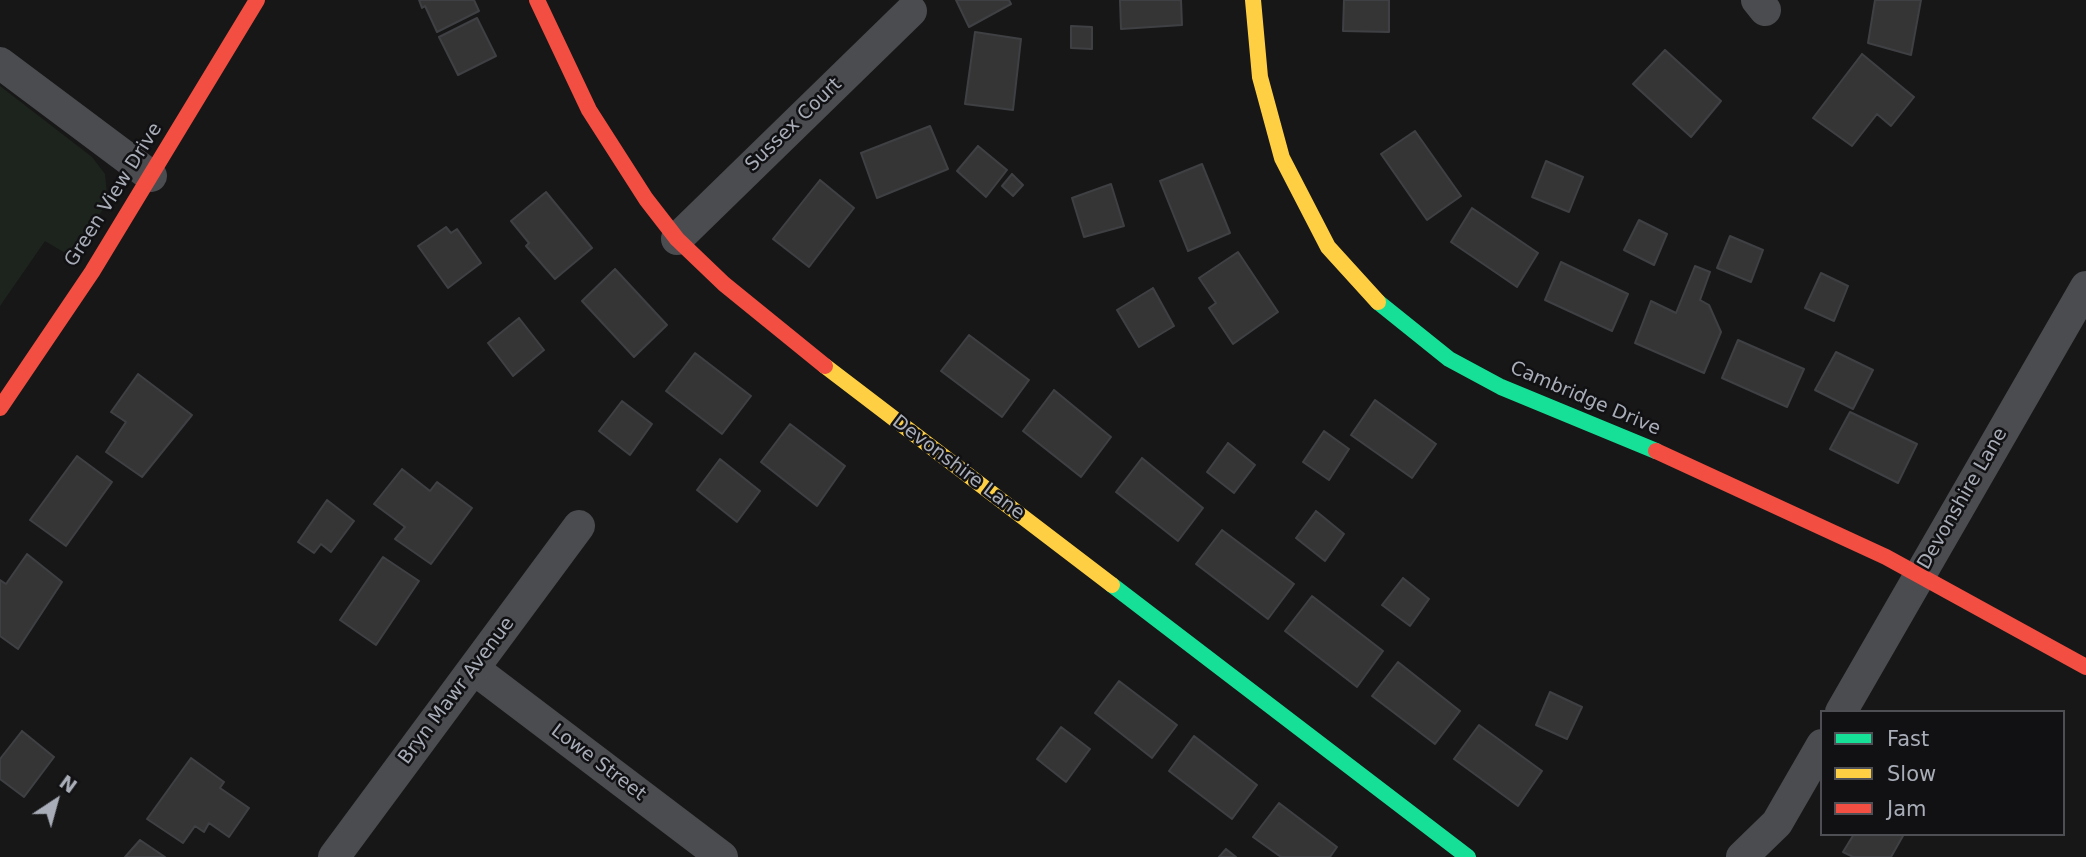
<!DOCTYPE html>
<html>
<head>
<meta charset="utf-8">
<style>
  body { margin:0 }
  #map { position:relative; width:2086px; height:857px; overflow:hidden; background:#171717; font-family:"DejaVu Sans",sans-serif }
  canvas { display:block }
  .legend { position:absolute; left:1820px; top:710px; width:245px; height:126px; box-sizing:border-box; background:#111113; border:2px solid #4d4f55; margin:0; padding:9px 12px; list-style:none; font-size:21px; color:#a8adb8 }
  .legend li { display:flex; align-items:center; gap:14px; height:35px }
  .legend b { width:35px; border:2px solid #4d4f55 }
  .north { position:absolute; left:21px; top:766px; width:70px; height:70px; -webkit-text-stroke:5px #111113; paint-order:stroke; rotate:36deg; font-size:19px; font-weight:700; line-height:28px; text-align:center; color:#a8adb8 }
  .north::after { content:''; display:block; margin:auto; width:24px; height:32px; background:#a8adb8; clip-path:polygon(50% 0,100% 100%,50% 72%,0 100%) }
</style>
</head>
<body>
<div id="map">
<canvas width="2086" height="857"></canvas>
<ul class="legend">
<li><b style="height:9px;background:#16e098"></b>Fast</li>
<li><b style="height:9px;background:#ffcf43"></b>Slow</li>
<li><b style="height:9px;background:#f24e42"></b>Jam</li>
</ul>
<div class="north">N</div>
</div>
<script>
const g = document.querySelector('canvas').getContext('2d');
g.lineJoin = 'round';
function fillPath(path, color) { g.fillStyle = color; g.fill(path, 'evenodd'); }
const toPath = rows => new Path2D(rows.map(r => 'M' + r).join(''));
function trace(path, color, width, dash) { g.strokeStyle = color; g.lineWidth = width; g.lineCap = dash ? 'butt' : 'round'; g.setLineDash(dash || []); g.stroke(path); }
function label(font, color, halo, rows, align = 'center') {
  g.font = font + ' "DejaVu Sans",sans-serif'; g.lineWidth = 5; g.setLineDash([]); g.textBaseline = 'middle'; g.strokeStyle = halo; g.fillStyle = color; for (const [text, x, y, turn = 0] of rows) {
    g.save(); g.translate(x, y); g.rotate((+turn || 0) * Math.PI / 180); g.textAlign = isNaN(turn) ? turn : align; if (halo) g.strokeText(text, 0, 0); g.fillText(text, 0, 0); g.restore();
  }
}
const green = toPath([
  [0,86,92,157,105,174,107,195,103,209,72,257,45,241,0,306]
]);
const building = toPath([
  [419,0,474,0,479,11,437,32,425,6,422,8,419,0],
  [956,0,1009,0,1011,4,969,27,956,0],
  [1120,0,1181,0,1182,25,1121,29,1120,0],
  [1344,0,1389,0,1389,32,1343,31,1344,0],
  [1875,0,1921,0,1911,55,1868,43,1875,0],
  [477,18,496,56,458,75,439,37,477,18],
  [1071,26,1092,27,1092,49,1071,48,1071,26],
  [975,32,1021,39,1013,110,965,104,975,32],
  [1665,50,1721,101,1691,137,1633,84,1665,50],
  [1862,54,1914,97,1891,126,1877,114,1852,146,1813,118,1862,54],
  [930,126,948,169,877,198,861,153,930,126],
  [1415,131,1461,196,1427,220,1381,154,1415,131],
  [978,146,1007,170,986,197,957,171,978,146],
  [1546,161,1583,177,1569,212,1532,197,1546,161],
  [1202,164,1230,233,1188,251,1160,181,1202,164],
  [1012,174,1023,185,1013,196,1002,186,1012,174],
  [820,180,854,208,809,267,773,239,820,180],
  [1111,184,1124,226,1084,237,1072,198,1111,184],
  [546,192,592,248,555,279,526,246,529,243,511,221,546,192],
  [1472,208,1538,253,1517,287,1451,242,1472,208],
  [1639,220,1667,234,1654,265,1624,250,1639,220],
  [446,227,451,233,457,229,481,263,448,288,418,246,446,227],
  [1730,236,1763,250,1751,282,1717,268,1730,236],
  [1238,252,1278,312,1233,344,1209,308,1216,303,1199,278,1238,252],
  [1561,262,1628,294,1612,331,1545,300,1561,262],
  [1695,266,1710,272,1700,300,1709,305,1721,332,1704,373,1635,343,1651,301,1676,313,1695,266],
  [615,269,667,325,634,357,582,301,615,269],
  [1821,273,1848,286,1834,321,1805,308,1821,273],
  [1153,288,1174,326,1139,347,1117,310,1153,288],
  [519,318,544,350,513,376,488,343,519,318],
  [969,335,1029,380,1002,417,941,371,969,335],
  [1738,340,1804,369,1787,407,1722,378,1738,340],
  [1836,352,1873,370,1853,409,1815,390,1836,352],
  [695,353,751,396,722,434,666,391,695,353],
  [138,374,192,415,142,477,106,452,126,422,111,412,138,374],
  [1054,390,1111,437,1081,477,1023,431,1054,390],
  [1375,400,1436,444,1412,478,1351,435,1375,400],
  [622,401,652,424,630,455,599,431,622,401],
  [1850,412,1917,444,1898,483,1830,449,1850,412],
  [790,424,845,466,817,506,761,462,790,424],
  [1324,431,1349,449,1329,480,1303,462,1324,431],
  [1228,443,1255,465,1234,493,1207,472,1228,443],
  [77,456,112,482,66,546,30,520,77,456],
  [1142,458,1203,508,1178,541,1116,492,1142,458],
  [720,459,760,491,737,522,697,490,720,459],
  [402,469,430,491,437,482,472,508,431,564,395,539,405,527,374,504,402,469],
  [327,500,354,521,331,552,321,544,314,553,298,542,327,500],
  [1316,511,1344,534,1325,561,1296,538,1316,511],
  [1222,530,1294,584,1268,619,1196,564,1222,530],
  [27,554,62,582,18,649,0,636,0,580,6,584,27,554],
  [383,557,419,581,376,645,340,620,383,557],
  [1403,578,1429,599,1410,626,1382,605,1403,578],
  [1312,596,1383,651,1357,687,1285,631,1312,596],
  [1398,662,1460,711,1435,744,1372,696,1398,662],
  [1119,681,1177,725,1152,758,1095,713,1119,681],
  [1550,692,1582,707,1567,739,1536,725,1550,692],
  [1479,725,1542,771,1518,806,1454,759,1479,725],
  [1061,727,1090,749,1066,782,1037,759,1061,727],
  [22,731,54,757,24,797,0,779,0,759,22,731],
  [1194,736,1257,785,1232,819,1169,771,1194,736],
  [191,758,224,782,220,788,249,808,229,837,209,823,204,832,195,826,183,843,147,819,191,758],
  [1279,803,1337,847,1330,857,1281,857,1253,837,1279,803],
  [1854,834,1904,834,1891,857,1853,857,1843,852,1854,834],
  [140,840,165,857,125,857,140,840],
  [1226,849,1236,857,1219,857,1226,849]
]);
const street = toPath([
  [1757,0,1765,10],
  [0,63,151,176],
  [677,239,911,11],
  [474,669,722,857],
  [1841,712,2086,287],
  [334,857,579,526],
  [1742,857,1777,823,1822,745]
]);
const fast = toPath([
  [1378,302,1449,359,1501,387,1656,451],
  [1112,585,1468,857]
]);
const slow = toPath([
  [1253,0,1260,77,1282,158,1328,247,1378,302],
  [825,366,1112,585]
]);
const jam = toPath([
  [537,0,589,110,646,199,677,239,724,284,825,366],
  [0,408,92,272,257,0],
  [1656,451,1886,557,2086,667]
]);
const streetNames = [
  ["Sussex Court",794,125,-44],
  ["Green View Drive",114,195,-58],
  ["Cambridge Drive",1585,399,23],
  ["Devonshire Lane",958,468,37],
  ["Devonshire Lane",1963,499,-60],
  ["Bryn Mawr Avenue",457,691,-53],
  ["Lowe Street",598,763,37]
];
fillPath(green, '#1d241e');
fillPath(building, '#353536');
trace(building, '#3f4043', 2);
trace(street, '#4b4c50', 32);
trace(fast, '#16e098', 16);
trace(slow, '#ffcf43', 16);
trace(jam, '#f24e42', 16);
label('19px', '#a8adb8', '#111113', streetNames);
</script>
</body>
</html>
